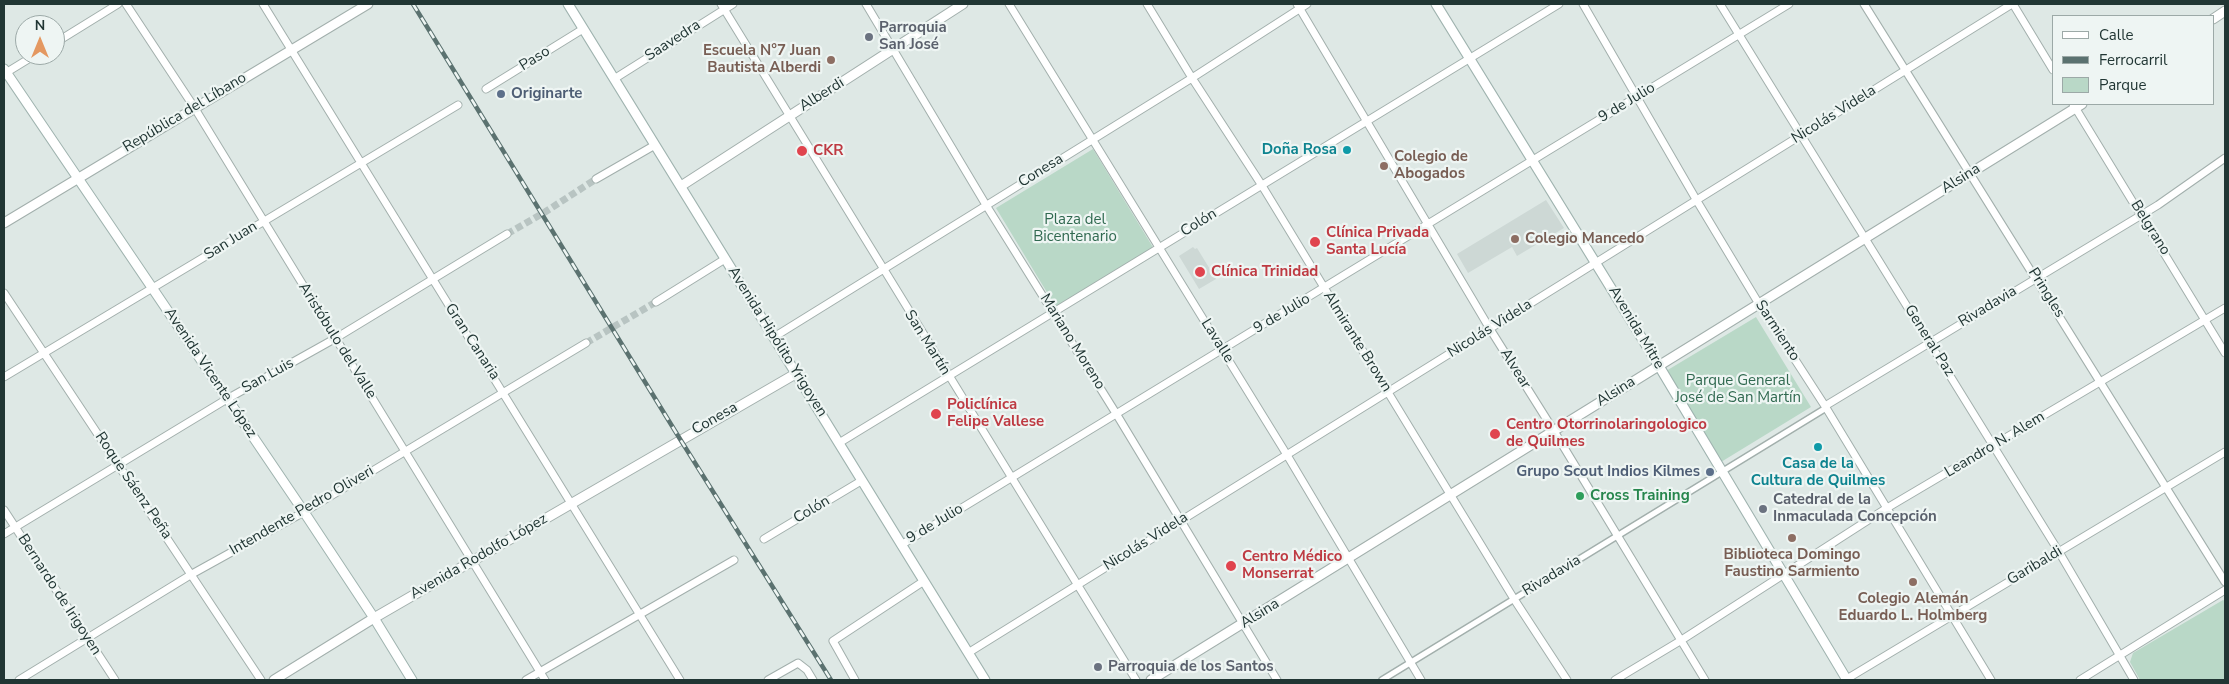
<!DOCTYPE html>
<html>
<head>
<meta charset="utf-8">
<style>
  body { margin:0 }
  #map { position:relative; width:2229px; height:684px; overflow:hidden; background:#dee8e5; font-family:"Nunito Sans",sans-serif }
  canvas { display:block }
  .frame { position:absolute; inset:0; border:5px solid #213634; pointer-events:none }
  .legend { position:absolute; left:2052px; top:15px; width:162px; height:90px; box-sizing:border-box; background:#eef5f3; border:1px solid #9ca9a7; margin:0; padding:6px 9px; list-style:none; font-size:15px; color:#213634 }
  .legend li { display:flex; align-items:center; gap:10px; height:25px }
  .legend b { width:25px; border:1px solid #9ca9a7 }
  .north { position:absolute; left:15px; top:15px; width:50px; height:50px; box-sizing:border-box; background:#eef5f3; border:1px solid #9ca9a7; border-radius:50%; rotate:0deg; font-size:14px; font-weight:700; line-height:20px; text-align:center; color:#213634 }
  .north::after { content:''; display:block; margin:auto; width:18px; height:22px; background:#e49861; clip-path:polygon(50% 0,100% 100%,50% 72%,0 100%) }
</style>
</head>
<body>
<div id="map">
<canvas width="2229" height="684"></canvas>
<div class="frame"></div>
<ul class="legend">
<li><b style="height:6px;background:#fff"></b>Calle</li>
<li><b style="height:6px;background:#5b7270"></b>Ferrocarril</li>
<li><b style="height:14px;background:#b9d8c7"></b>Parque</li>
</ul>
<div class="north">N</div>
</div>
<script>
const g = document.querySelector('canvas').getContext('2d');
g.lineJoin = 'round';
function fillPath(path, color) { g.fillStyle = color; g.fill(path, 'evenodd'); }
const toPath = rows => new Path2D(rows.map(r => 'M' + r).join(''));
function trace(path, color, width, dash) { g.strokeStyle = color; g.lineWidth = width; g.lineCap = dash ? 'butt' : 'round'; g.setLineDash(dash || []); g.stroke(path); }
function label(font, color, halo, rows, align = 'center') {
  g.font = font + ' "Nunito Sans",sans-serif'; g.lineWidth = 4.5; g.setLineDash([]); g.textBaseline = 'middle'; g.strokeStyle = halo; g.fillStyle = color; for (const [text, x, y, turn = 0] of rows) {
    g.save(); g.translate(x, y); g.rotate((+turn || 0) * Math.PI / 180); g.textAlign = isNaN(turn) ? turn : align; if (halo) g.strokeText(text, 0, 0); g.fillText(text, 0, 0); g.restore();
  }
}
const built = toPath([
  [1546,200,1564,228,1517,256,1512,247,1468,273,1457,254],
  [1193,247,1195,249,1197,248,1216,279,1199,289,1179,256]
]);
const green = toPath([
  [1093,149,1154,249,1057,309,996,208],
  [1756,317,1811,407,1721,462,1666,371],
  [2223,600,2225,601,2225,680,2140,680,2130,662,2133,653]
]);
const minorTunnel = toPath([
  [507,234,545,212,596,179],
  [586,343,656,302]
]);
const pedestrian = toPath([
  [1382,680,1826,408]
]);
const minor = toPath([
  [126,4,194,107,545,680],
  [263,4,680,680],
  [721,4,1136,680],
  [866,4,986,205,1117,415,1277,680],
  [1009,4,1287,455,1421,680],
  [1147,4,1192,78,1261,184,1514,599,1567,680],
  [1297,4,1490,329,1554,431,1705,680],
  [1583,4,1697,201,1759,304,1825,406,1991,680],
  [1720,4,2059,552,2134,680],
  [1864,4,2225,582],
  [2013,4,2053,70],
  [55,43,118,4],
  [4,74,35,55],
  [614,79,733,4],
  [486,89,583,29],
  [2073,104,2225,353],
  [596,179,655,145],
  [4,293,261,680],
  [656,302,725,259],
  [774,337,1192,78,1307,4],
  [4,377,458,105],
  [1825,406,2158,205,2225,158],
  [839,443,1559,4],
  [4,510,115,680],
  [4,534,227,399,336,338,507,234],
  [764,539,861,481],
  [901,545,1789,4],
  [968,653,2012,4],
  [19,680,192,574,304,512,586,343],
  [526,680,734,560],
  [768,680,798,663,807,670,813,680],
  [855,680,833,641,924,581],
  [1615,680,1680,641,1887,508,2225,308],
  [1845,680,2225,452],
  [2080,680,2225,590]
]);
const tertiary = toPath([
  [2213,19,2225,11],
  [681,186,963,4],
  [4,223,368,4],
  [274,680,374,618,797,373],
  [1151,680,2082,104]
]);
const secondary = toPath([
  [568,4,985,680],
  [1436,4,1659,366,1847,680],
  [4,69,304,512,374,618,412,680]
]);
const rail = toPath([
  [413,4,680,439,831,680]
]);
const markers = [
  [869,37,5,"#6b7280"],
  [831,60,5,"#8d6e63"],
  [501,94,5,"#5c6f8a"],
  [1347,150,5,"#0f9aa8"],
  [802,151,6,"#e0444e"],
  [1384,166,5,"#8d6e63"],
  [1515,239,5,"#8d6e63"],
  [1315,242,6,"#e0444e"],
  [1200,272,6,"#e0444e"],
  [936,414,6,"#e0444e"],
  [1495,434,6,"#e0444e"],
  [1818,447,5,"#0f9aa8"],
  [1710,472,5,"#5c6f8a"],
  [1580,496,5,"#2e9e5b"],
  [1763,509,5,"#6b7280"],
  [1792,538,5,"#8d6e63"],
  [1231,566,6,"#e0444e"],
  [1913,582,5,"#8d6e63"],
  [1098,667,5,"#6b7280"]
];
const worshipNames = [
  ["Parroquia",879,28],
  ["San José",879,45],
  ["Catedral de la",1773,500],
  ["Inmaculada Concepción",1773,517],
  ["Parroquia de los Santos",1108,667]
];
const streetNames = [
  ["Saavedra",673,41,-33],
  ["Paso",535,59,-32],
  ["Alberdi",822,95,-32],
  ["9 de Julio",1627,103,-31],
  ["República del Líbano",185,113,-31],
  ["Nicolás Videla",1834,115,-32],
  ["Conesa",1041,171,-32],
  ["Alsina",1961,179,-32],
  ["Colón",1199,223,-32],
  ["Belgrano",2150,228,58],
  ["San Juan",231,241,-32],
  ["Pringles",2046,293,58],
  ["Rivadavia",1988,307,-31],
  ["9 de Julio",1282,314,-31],
  ["Avenida Mitre",1636,328,59],
  ["Nicolás Videla",1490,329,-32],
  ["Sarmiento",1777,331,57],
  ["Aristóbulo del Valle",337,341,58],
  ["Lavalle",1217,341,58],
  ["General Paz",1929,341,58],
  ["Gran Canaria",472,342,57],
  ["Avenida Hipólito Yrigoyen",777,342,58],
  ["Mariano Moreno",1072,342,58],
  ["Almirante Brown",1357,342,58],
  ["San Martín",927,343,58],
  ["Alvear",1515,369,58],
  ["Avenida Vicente López",210,373,56],
  ["San Luis",268,376,-29],
  ["Alsina",1616,392,-32],
  ["Conesa",715,419,-30],
  ["Leandro N. Alem",1995,445,-31],
  ["Roque Sáenz Peña",133,486,56],
  ["Colón",812,510,-31],
  ["Intendente Pedro Oliveri",302,511,-30],
  ["9 de Julio",935,524,-31],
  ["Nicolás Videla",1146,542,-32],
  ["Avenida Rodolfo López",479,557,-30],
  ["Garibaldi",2035,566,-31],
  ["Rivadavia",1552,576,-31],
  ["Bernardo de Irigoyen",59,595,57],
  ["Alsina",1260,614,-32]
];
const educationNames = [
  ["Escuela N°7 Juan",821,51,"right"],
  ["Bautista Alberdi",821,68,"right"],
  ["Colegio de",1394,157],
  ["Abogados",1394,174],
  ["Colegio Mancedo",1525,239],
  ["Biblioteca Domingo",1792,555,"center"],
  ["Faustino Sarmiento",1792,572,"center"],
  ["Colegio Alemán",1913,599,"center"],
  ["Eduardo L. Holmberg",1913,616,"center"]
];
const serviceNames = [
  ["Originarte",511,94],
  ["Grupo Scout Indios Kilmes",1700,472,"right"]
];
const cultureNames = [
  ["Doña Rosa",1337,150],
  ["Casa de la",1818,464,"center"],
  ["Cultura de Quilmes",1818,481,"center"]
];
const healthNames = [
  ["CKR",813,151],
  ["Clínica Privada",1326,233],
  ["Santa Lucía",1326,250],
  ["Clínica Trinidad",1211,272],
  ["Policlínica",947,405],
  ["Felipe Vallese",947,422],
  ["Centro Otorrinolaringologico",1506,425],
  ["de Quilmes",1506,442],
  ["Centro Médico",1242,557],
  ["Monserrat",1242,574]
];
const parkNames = [
  ["Plaza del",1075,220],
  ["Bicentenario",1075,237],
  ["Parque General",1738,381],
  ["José de San Martín",1738,398]
];
const leisureNames = [
  ["Cross Training",1590,496]
];
fillPath(built, '#cdd8d5');
fillPath(green, '#b9d8c7');
trace(minorTunnel, '#b8c4c2', 7, [7, 3.5]);
trace(pedestrian, '#a2afac', 8);
trace(minor, '#a2afac', 9);
trace(tertiary, '#a2afac', 11);
trace(secondary, '#9fb3af', 11);
trace(pedestrian, '#fff', 5);
trace(minor, '#fff', 7);
trace(tertiary, '#fff', 9);
trace(secondary, '#fff', 9);
trace(rail, '#5b7270', 4.5);
trace(rail, '#eef5f3', 2.5, [8]);
for (const [x, y, r, color] of markers) { const dot = new Path2D(); dot.arc(x, y, r, 0, 2 * Math.PI); g.fillStyle = color; g.fill(dot); trace(dot, '#eef5f3', 2); }
label('bold 15px', '#5b616d', '#eef5f3', worshipNames, 'left');
label('15px', '#213634', '#eef5f3', streetNames);
label('bold 15px', '#785e54', '#eef5f3', educationNames, 'left');
label('bold 15px', '#4e5e75', '#eef5f3', serviceNames, 'left');
label('bold 15px', '#0d838f', '#eef5f3', cultureNames, 'right');
label('bold 15px', '#be3a42', '#eef5f3', healthNames, 'left');
label('15px', '#306950', '#eef5f3', parkNames);
label('bold 15px', '#27864d', '#eef5f3', leisureNames, 'left');
</script>
</body>
</html>
